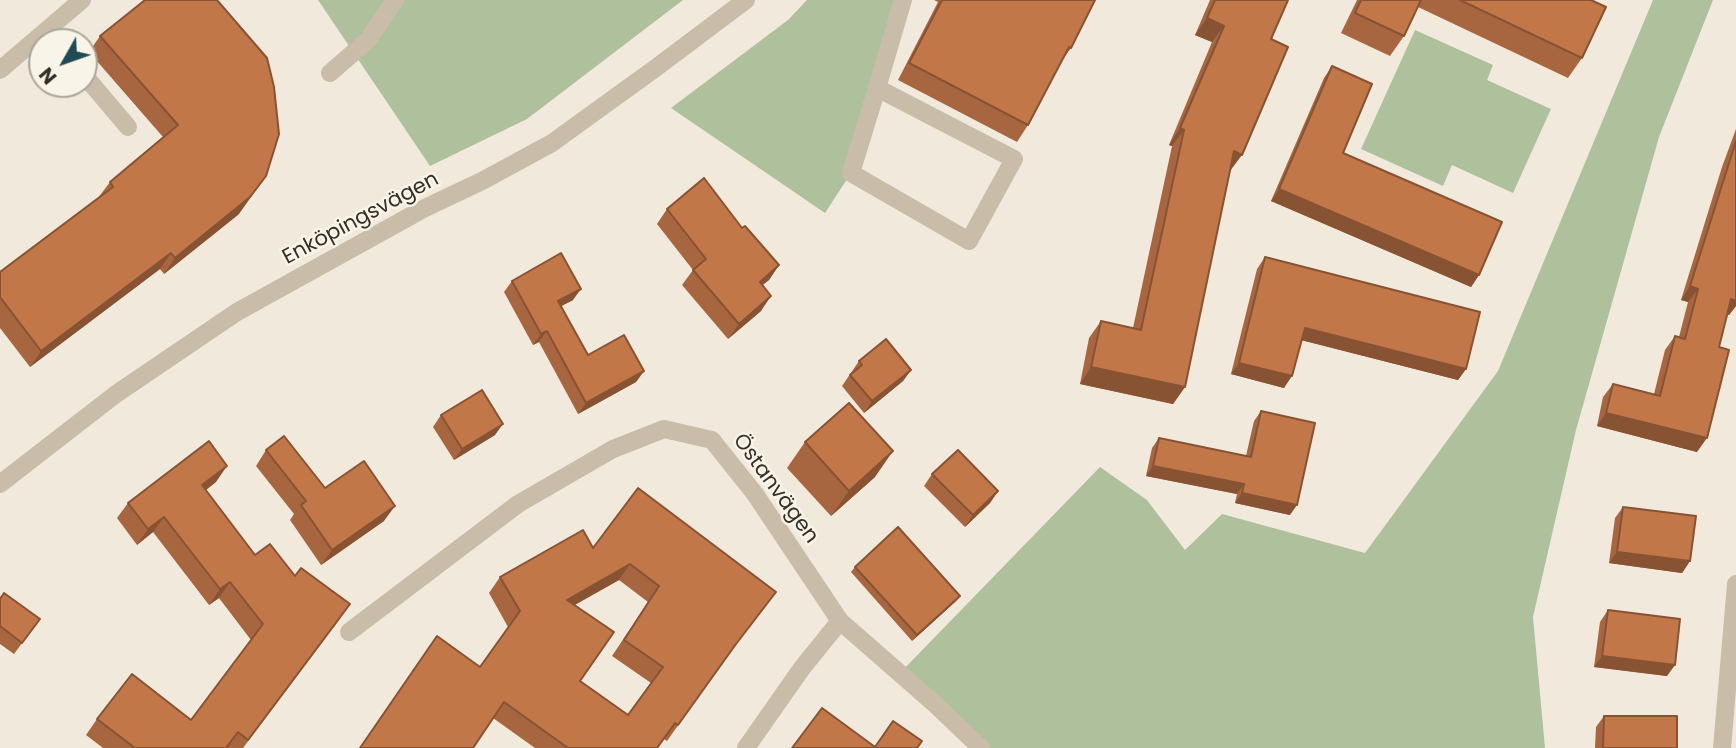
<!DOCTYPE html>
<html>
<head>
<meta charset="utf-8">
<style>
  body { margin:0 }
  #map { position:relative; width:1736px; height:748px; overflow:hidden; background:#f1eadc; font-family:Poppins,sans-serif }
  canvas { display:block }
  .north { position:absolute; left:28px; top:28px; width:70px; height:70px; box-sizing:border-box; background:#f9f4e8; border:2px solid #aba59b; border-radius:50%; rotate:230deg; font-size:19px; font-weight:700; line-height:28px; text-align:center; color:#362e28 }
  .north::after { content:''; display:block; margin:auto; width:24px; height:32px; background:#1f4b56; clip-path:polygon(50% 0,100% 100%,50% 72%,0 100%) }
</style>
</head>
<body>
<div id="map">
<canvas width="1736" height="748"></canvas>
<div class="north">N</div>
</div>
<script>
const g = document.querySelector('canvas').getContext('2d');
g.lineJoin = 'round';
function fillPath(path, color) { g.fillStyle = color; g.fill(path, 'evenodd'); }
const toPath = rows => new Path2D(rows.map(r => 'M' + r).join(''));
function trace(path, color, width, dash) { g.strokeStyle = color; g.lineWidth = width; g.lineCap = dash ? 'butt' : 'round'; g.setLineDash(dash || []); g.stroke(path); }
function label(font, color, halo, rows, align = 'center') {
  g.font = font + ' Poppins,sans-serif'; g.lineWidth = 5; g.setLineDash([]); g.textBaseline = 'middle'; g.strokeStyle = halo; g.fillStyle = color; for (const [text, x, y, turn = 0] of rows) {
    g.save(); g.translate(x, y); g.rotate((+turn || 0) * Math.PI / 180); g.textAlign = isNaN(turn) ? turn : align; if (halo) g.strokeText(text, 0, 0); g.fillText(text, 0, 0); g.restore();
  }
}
const green = toPath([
  [318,0,683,0,527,119,430,166],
  [807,0,903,0,851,173,825,213,671,108,788,20],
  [1653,0,1713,0,1659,137,1576,430,1533,617,1545,748,981,748,900,673,1100,467,1147,500,1185,550,1222,514,1365,553,1498,371],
  [1415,30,1493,65,1487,80,1551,109,1513,193,1452,165,1443,186,1361,149]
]);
const minor = toPath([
  [0,70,82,0],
  [330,73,368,40,395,0],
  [84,75,128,127],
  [877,88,1014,159,969,241,851,173,877,88,903,0],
  [0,484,116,394,237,312,425,208,482,181,552,143,657,67,746,0],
  [349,632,518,504,613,449,664,429,712,440,755,494,840,621,936,705,981,748],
  [746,748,802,668,840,621],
  [1722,748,1736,584]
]);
const wall = toPath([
  [145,0,239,214,164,274,160,269,30,367,0,328,0,272,98,198,110,182,163,137,89,52,100,36],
  [934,0,1095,0,1071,48,1061,62,1028,125,1017,142,898,80,938,2],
  [1210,0,1288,0,1271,39,1230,171,1185,387,1173,404,1080,384,1089,338,1101,321,1133,328,1172,146,1169,145,1212,42,1195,35],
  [1357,0,1591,0,1582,58,1568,78,1418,7,1404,36,1390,56,1341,33],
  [1332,66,1343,153,1479,275,1471,287,1271,201,1324,78],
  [1736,129,1736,306,1729,315,1727,315,1719,347,1697,452,1597,426,1603,397,1613,384,1654,394,1665,350,1675,336,1679,337,1688,302,1681,300,1722,167],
  [667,209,779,265,769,280,762,285,761,311,728,339,682,285,693,270,657,224],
  [1265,257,1466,369,1458,380,1301,340,1284,388,1231,374,1257,269],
  [512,281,573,300,561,306,588,355,644,371,636,382,578,414,539,342,533,345,504,292],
  [859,361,911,370,903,381,864,413,842,386],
  [1261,411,1290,515,1235,503,1237,494,1146,476,1152,448,1159,438,1246,456,1254,421],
  [441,415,495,435,454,460,433,427],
  [805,442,875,477,831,516,787,468],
  [266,450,325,488,384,521,321,565,290,520,294,514,256,466],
  [932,474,998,491,990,503,965,527,924,486],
  [216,482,206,490,255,555,295,576,339,620,243,748,103,748,86,735,97,719,191,720,251,640,219,598,209,605,153,532,137,545,117,518,128,503],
  [1623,507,1690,561,1682,573,1609,563,1615,518],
  [593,548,776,592,725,659,667,741,664,739,658,748,535,748,493,718,480,667,508,627,489,593,500,577],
  [619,580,648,602,612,656,651,683,628,715,580,681,575,605],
  [855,567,956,601,912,641,851,572],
  [0,599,40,619,14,654,0,644],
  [1608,610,1667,676,1594,667,1600,622],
  [1604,716,1677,748,1595,748,1596,727]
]);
const shadedWall = toPath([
  [1207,18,1224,26,1212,42,1195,35],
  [1180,128,1184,130,1172,146,1169,145],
  [1234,151,1242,155,1230,171],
  [266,176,239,214,164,274,175,258],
  [1279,189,1479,275,1471,287,1271,201],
  [171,253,160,269,30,367,41,351],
  [779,265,769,280,749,296,760,282],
  [1690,286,1698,289,1688,302,1681,300],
  [581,289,573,300,550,312,558,301],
  [771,296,761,311,728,339,739,324],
  [1731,299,1736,301,1736,306,1729,315,1721,313],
  [1305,328,1466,369,1458,380,1297,339],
  [547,331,539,342,533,345,541,334],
  [1239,363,1292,376,1284,388,1231,374],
  [1091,367,1185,387,1173,404,1080,384],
  [911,370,903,381,864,413,872,401],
  [644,371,636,382,578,414,586,403],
  [1606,413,1707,438,1697,452,1597,426],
  [503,424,495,435,454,460,462,449],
  [893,451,875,477,831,516,849,491],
  [227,466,216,482,191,501,202,485],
  [1153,466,1244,484,1237,494,1146,476],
  [998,491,990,503,965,527,973,515],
  [1242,493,1297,505,1290,515,1235,503],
  [395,506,384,521,321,565,332,550],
  [164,517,153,532,137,545,148,529],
  [1617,552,1690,561,1682,573,1609,563],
  [630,564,619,580,556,615,567,600],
  [230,582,219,598,209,605,220,589],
  [960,596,956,601,912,641,917,635],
  [1602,656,1675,665,1667,676,1594,667]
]);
const building = toPath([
  [145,0,217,0,267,58,274,87,279,134,266,176,250,197,175,258,171,253,41,351,0,297,0,272,113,187,110,182,178,125,100,36,145,0],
  [942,0,1095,0,1071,48,1069,47,1028,125,909,63,942,0],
  [1215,0,1288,0,1271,39,1288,47,1242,155,1234,151,1185,387,1091,367,1101,321,1141,330,1184,130,1180,128,1224,26,1207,18,1215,0],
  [1361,0,1421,0,1404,36,1355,13,1361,0],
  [1460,0,1591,0,1606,7,1582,58,1460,0],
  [1332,66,1372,84,1343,153,1502,222,1479,275,1279,189,1332,66],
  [1736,141,1736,301,1731,299,1719,347,1729,350,1707,438,1606,413,1613,384,1660,396,1675,336,1685,339,1698,289,1690,286,1736,141],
  [704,178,742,228,745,226,779,265,760,282,771,296,739,324,693,270,706,259,667,209,704,178],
  [561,253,581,289,558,301,588,355,624,335,644,371,586,403,547,331,541,334,512,281,561,253],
  [1265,257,1480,312,1466,369,1305,328,1292,376,1239,363,1265,257],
  [886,339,911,370,872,401,850,375,862,365,859,361,886,339],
  [482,390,503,424,462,449,441,415,482,390],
  [849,403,893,451,849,491,805,442,849,403],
  [1261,411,1315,423,1297,505,1242,493,1244,484,1153,466,1159,438,1251,457,1261,411],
  [284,436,325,488,364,461,395,506,332,550,301,505,306,501,266,450,284,436],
  [209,441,227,466,202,485,255,555,270,544,295,576,301,568,350,604,248,740,238,732,226,748,135,748,97,719,132,674,191,720,263,624,230,582,220,589,164,517,148,529,128,503,209,441],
  [958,450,998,491,973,515,932,474,958,450],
  [638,488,776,592,736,644,678,725,675,723,657,748,568,748,504,702,473,748,360,748,437,636,480,667,520,611,500,577,583,530,593,548,638,488],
  [630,564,659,586,624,640,663,667,628,715,580,681,614,632,567,600,630,564],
  [1623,507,1696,516,1690,561,1617,552,1623,507],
  [898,527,960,596,917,635,855,567,898,527],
  [4,593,40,619,22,643,0,626,0,599,4,593],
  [1608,610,1680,619,1675,665,1602,656,1608,610],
  [822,708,875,747,893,721,922,741,917,748,792,748,822,708],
  [1604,716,1677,716,1677,748,1603,748,1604,716]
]);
const streetNames = [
  ["Enköpingsvägen",361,219,-28],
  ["Östanvägen",775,489,54]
];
fillPath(green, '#afc09c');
trace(minor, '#c9bca8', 18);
fillPath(wall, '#a7663f');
fillPath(shadedWall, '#885333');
fillPath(building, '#c27749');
trace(building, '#885333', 2);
label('21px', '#362e28', '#f9f4e8', streetNames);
</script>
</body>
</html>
